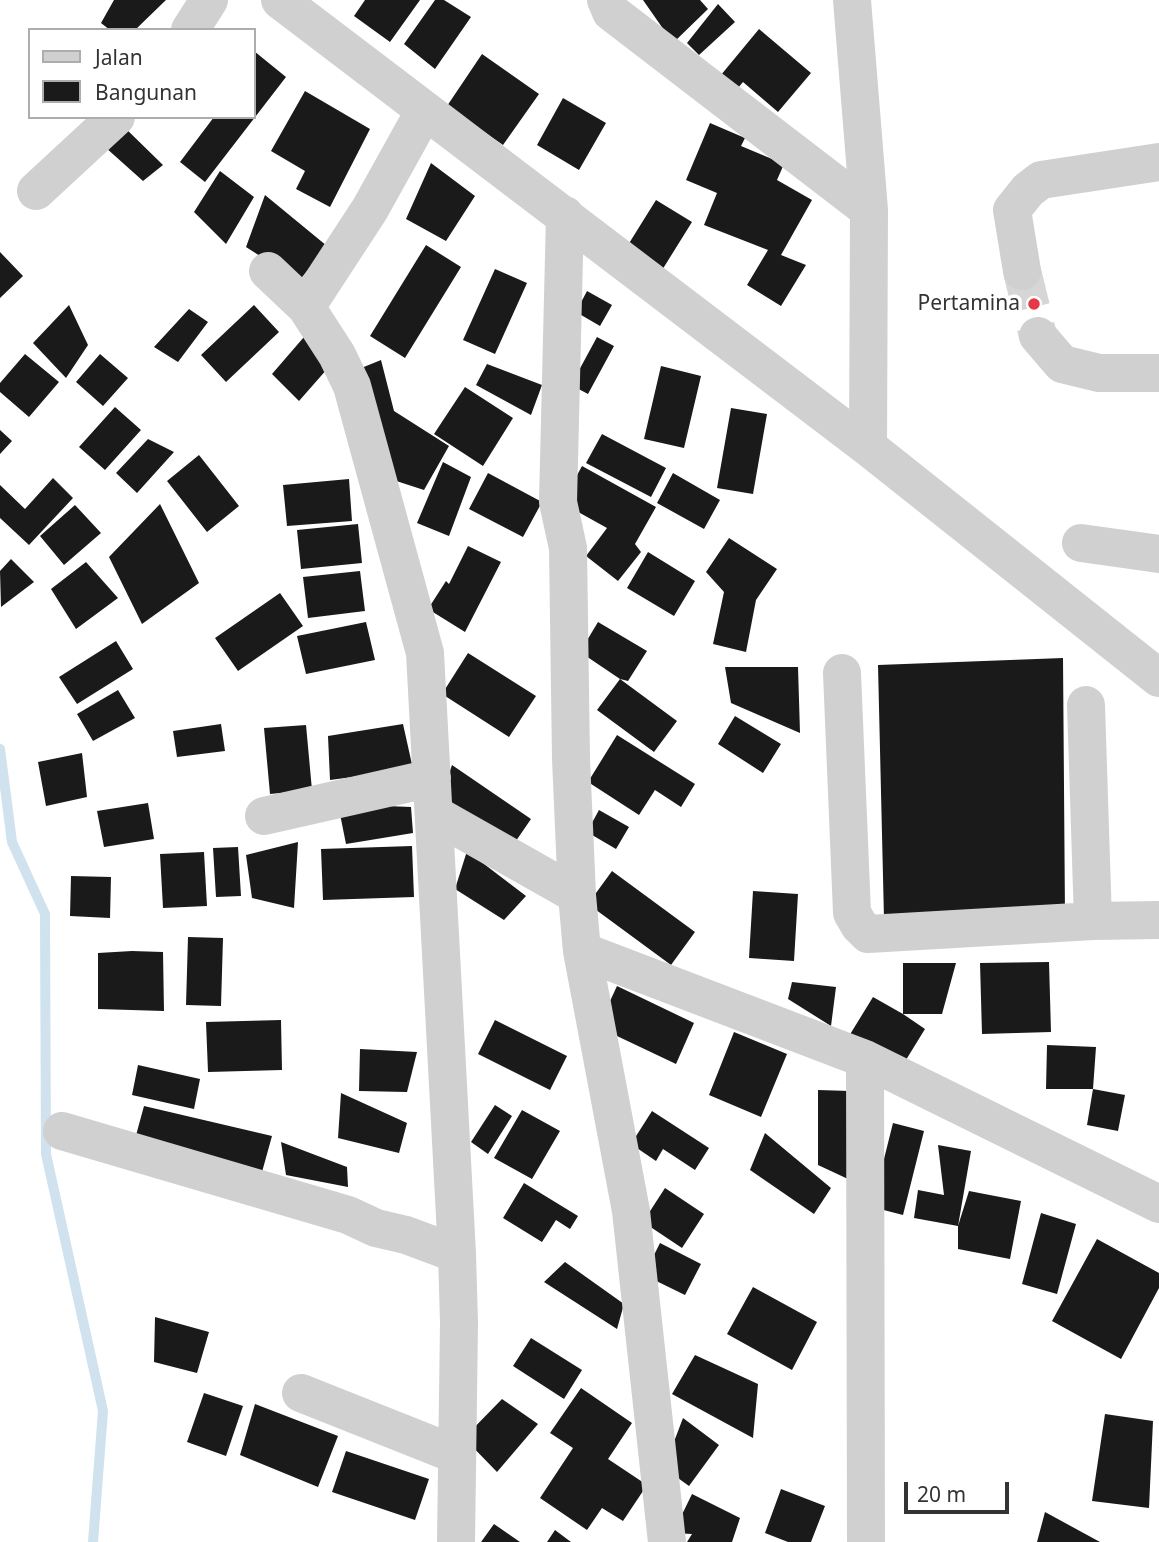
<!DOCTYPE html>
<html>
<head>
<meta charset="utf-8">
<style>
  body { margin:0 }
  #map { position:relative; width:1159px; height:1542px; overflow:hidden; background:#fff; font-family:"Noto Sans",sans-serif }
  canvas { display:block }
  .legend { position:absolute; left:28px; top:28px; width:228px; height:91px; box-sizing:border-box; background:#fff; border:2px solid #adadad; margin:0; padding:9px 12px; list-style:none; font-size:21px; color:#333 }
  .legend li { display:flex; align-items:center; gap:14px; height:35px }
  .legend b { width:35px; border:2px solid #adadad }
  .scale { position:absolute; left:904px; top:1482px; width:105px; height:32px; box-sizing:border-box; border:4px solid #333; border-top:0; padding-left:9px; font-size:21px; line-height:24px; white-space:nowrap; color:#333; -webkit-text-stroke:5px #fff; paint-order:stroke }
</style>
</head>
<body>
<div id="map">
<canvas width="1159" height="1542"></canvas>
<ul class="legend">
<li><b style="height:9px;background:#d0d0d0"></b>Jalan</li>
<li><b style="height:19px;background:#1a1a1a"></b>Bangunan</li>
</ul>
<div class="scale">20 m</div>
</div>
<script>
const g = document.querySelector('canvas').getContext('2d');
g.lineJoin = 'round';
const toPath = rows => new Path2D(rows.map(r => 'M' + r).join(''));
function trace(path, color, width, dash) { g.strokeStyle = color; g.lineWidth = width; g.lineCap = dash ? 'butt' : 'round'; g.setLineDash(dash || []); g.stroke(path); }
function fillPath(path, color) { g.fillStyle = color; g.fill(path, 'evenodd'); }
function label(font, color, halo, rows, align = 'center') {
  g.font = font + ' "Noto Sans",sans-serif'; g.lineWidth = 7; g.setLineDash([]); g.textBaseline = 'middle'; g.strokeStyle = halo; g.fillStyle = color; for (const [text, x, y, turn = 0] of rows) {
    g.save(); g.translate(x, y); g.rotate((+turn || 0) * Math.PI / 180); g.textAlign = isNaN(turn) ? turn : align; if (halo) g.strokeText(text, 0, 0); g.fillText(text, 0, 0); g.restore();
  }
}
const stream = toPath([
  [0,749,12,842,45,914,46,1154,103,1411,93,1542]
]);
const building = toPath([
  [114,0,166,0,135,30,110,30,101,23],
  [365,0,420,0,390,42,354,16],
  [435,0,444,0,471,17,435,69,404,44],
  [643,0,700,0,708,9,673,43],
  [718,4,735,22,699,55,687,43],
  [759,29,811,73,778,112,743,82,727,101,711,87],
  [254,51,286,77,205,182,180,162,214,117,254,117],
  [482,54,539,94,503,145,447,106],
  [305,91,370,129,330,207,296,189,305,171,271,151],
  [563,98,606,123,579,170,537,145],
  [120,123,163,165,143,181,105,147],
  [710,123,745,138,741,146,784,164,777,180,812,200,781,255,806,265,781,306,747,285,768,250,704,225,717,193,686,180],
  [431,163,475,196,446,241,406,219],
  [220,171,254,197,226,244,194,212],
  [265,195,327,246,299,281,246,247],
  [656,200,692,222,659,275,623,253],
  [426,245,461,267,405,358,370,336],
  [0,252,23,276,0,298],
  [495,269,527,283,495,354,463,340],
  [587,291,612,305,600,326,576,312],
  [69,305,88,345,66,378,33,343],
  [254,305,279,332,226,382,201,355],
  [189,309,208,322,178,362,154,347],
  [310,330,328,368,299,401,272,374],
  [597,337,614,346,588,394,571,385],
  [25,354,59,382,29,417,0,392,0,383],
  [100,354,128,378,103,406,76,382],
  [381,360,394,411,449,446,424,490,384,477,349,373],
  [487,364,542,385,531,415,476,385],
  [661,366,701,376,684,448,644,439],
  [465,387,513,418,483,466,434,434],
  [115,407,141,430,105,470,79,447],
  [731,408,767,414,753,494,717,488],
  [0,430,12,441,0,454],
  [602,434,666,468,651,497,586,463],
  [148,439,174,452,137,493,116,473],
  [199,455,239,506,207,532,167,481],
  [443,462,471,477,449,536,417,523],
  [582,466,656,507,635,544,641,552,618,581,586,556,607,528,562,503],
  [488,473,542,502,523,537,469,509],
  [673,473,720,500,704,529,657,503],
  [53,478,73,498,29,545,0,518,0,485,25,509],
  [349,479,352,521,287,526,283,485],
  [160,504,199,583,142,624,109,557],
  [75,505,101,533,64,565,40,536],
  [358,524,362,563,301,569,297,530],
  [729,538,777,569,756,600,746,652,713,644,724,592,706,572],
  [468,546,501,562,465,632,428,609,446,581,449,584],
  [648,552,695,581,674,616,627,588],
  [11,559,34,582,1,607,0,571],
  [86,562,118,598,76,629,51,589],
  [360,571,365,611,308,618,303,577],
  [280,593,303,626,238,671,215,638],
  [366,622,375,660,306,674,297,636],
  [598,622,647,651,628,681,620,679,580,652],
  [116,641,133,669,77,704,59,677],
  [468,653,536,696,509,737,442,694],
  [1063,658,1065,917,884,919,878,665],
  [725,667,798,667,800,733,731,703],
  [620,679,677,721,654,752,597,710],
  [118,690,135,718,93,741,77,714],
  [735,716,781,744,763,773,718,744],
  [221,724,225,751,177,757,173,731],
  [403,724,413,769,330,780,328,736],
  [306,725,312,790,270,794,264,728],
  [617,735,695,784,681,807,655,790,639,815,588,782],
  [82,753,87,797,46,806,38,762],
  [452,765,531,819,507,854,438,806],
  [148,803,154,839,104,847,97,811],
  [338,804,411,807,413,833,346,844],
  [599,810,629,827,616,849,587,832],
  [298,842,294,908,252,898,246,855],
  [412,846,414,897,323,900,321,849],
  [238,847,241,896,216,897,213,848],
  [467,851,526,896,504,920,455,889],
  [204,852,207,906,163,908,160,854],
  [612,871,695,932,671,965,588,904],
  [71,876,111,877,110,918,70,916],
  [753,891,798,894,794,961,749,958],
  [188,937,223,938,221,1006,186,1005],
  [132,951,163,952,164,1011,98,1009,98,953],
  [1049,962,1051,1032,982,1034,980,963],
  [903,963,956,963,942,1014,903,1014,925,1029,901,1068,849,1036,873,997,903,1014],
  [792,982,836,987,831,1026,788,999],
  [617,986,694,1023,676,1064,598,1027],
  [281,1020,282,1070,208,1072,206,1022],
  [495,1020,567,1056,550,1090,478,1054],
  [734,1032,787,1054,761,1117,709,1095],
  [1047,1045,1096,1047,1093,1089,1046,1089],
  [360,1049,417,1052,407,1092,359,1091],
  [138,1065,200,1079,194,1109,132,1095],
  [1093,1089,1125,1095,1118,1131,1087,1125],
  [818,1090,850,1091,848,1179,818,1165],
  [341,1093,407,1123,399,1153,338,1138],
  [495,1105,512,1116,488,1154,471,1142],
  [144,1106,272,1136,262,1172,135,1139],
  [522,1110,560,1131,532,1179,494,1158],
  [652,1111,709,1148,695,1170,663,1149,656,1161,631,1144],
  [893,1123,924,1131,903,1215,872,1207],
  [765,1133,831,1188,814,1214,750,1170],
  [281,1142,347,1167,348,1187,286,1175],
  [938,1145,971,1151,958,1226,969,1191,1021,1201,1010,1259,958,1249,958,1226,914,1218,918,1190,944,1195],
  [524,1183,578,1216,570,1229,556,1220,542,1242,503,1218],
  [665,1188,704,1214,682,1248,643,1222],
  [1041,1213,1076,1224,1057,1294,1022,1284],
  [1097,1239,1159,1273,1159,1288,1121,1359,1052,1321],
  [660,1243,701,1264,685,1295,644,1275],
  [565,1262,624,1304,617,1329,544,1282],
  [753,1287,817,1322,792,1370,727,1334],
  [155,1317,209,1332,197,1373,154,1362],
  [531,1338,582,1370,564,1399,513,1366],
  [695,1355,758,1384,753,1438,672,1394],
  [581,1388,632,1423,608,1459,647,1485,623,1521,602,1508,587,1530,540,1498,573,1448,550,1433],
  [204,1393,243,1406,226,1456,187,1442],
  [502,1399,538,1424,497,1472,464,1438],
  [255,1404,338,1436,318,1487,240,1455],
  [1105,1414,1153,1421,1149,1508,1092,1501],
  [683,1418,719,1445,689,1486,664,1468],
  [346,1451,429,1479,415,1520,332,1492],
  [781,1489,825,1506,811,1542,788,1542,765,1533],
  [692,1494,740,1518,732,1542,687,1542,692,1534,673,1533],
  [1045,1512,1100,1542,1037,1542],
  [494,1524,520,1542,481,1542],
  [555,1530,571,1542,547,1542]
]);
const minorTunnel = toPath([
  [1022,271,1038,336]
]);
const minor = toPath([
  [280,0,868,447,1159,678],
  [606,0,611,12,869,210],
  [852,0,869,210,868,447],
  [190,30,209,0],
  [36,191,116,117],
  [565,215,558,502,568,548,571,759,577,895,582,951,631,1211,667,1542],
  [268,271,306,307,337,355,352,386,425,653,457,1254],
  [1022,271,1012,210,1028,190,1041,180,1159,162],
  [306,307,370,209,425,110],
  [1038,336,1062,364,1099,373,1159,373],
  [1081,543,1159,554],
  [842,673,852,913,859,925,868,934,1093,921,1159,920],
  [1086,705,1093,921],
  [434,814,577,895],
  [264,816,432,778],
  [582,951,865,1059,1159,1204],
  [865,1059,866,1542],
  [62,1131,348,1215,376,1228,406,1235,457,1254,459,1323,456,1542],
  [301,1393,457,1455]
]);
const markers = [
  [1034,304,7,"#e63946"]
];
const poiNames = [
  ["Pertamina",1020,304]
];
trace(stream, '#cfe2ee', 10);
fillPath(building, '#1a1a1a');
trace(minorTunnel, '#d6d6d6', 38, [38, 19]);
trace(minor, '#d0d0d0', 38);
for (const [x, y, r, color] of markers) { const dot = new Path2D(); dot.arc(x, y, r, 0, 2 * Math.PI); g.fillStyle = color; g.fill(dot); trace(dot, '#fff', 2.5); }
label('21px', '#333', '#fff', poiNames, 'right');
</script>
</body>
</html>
